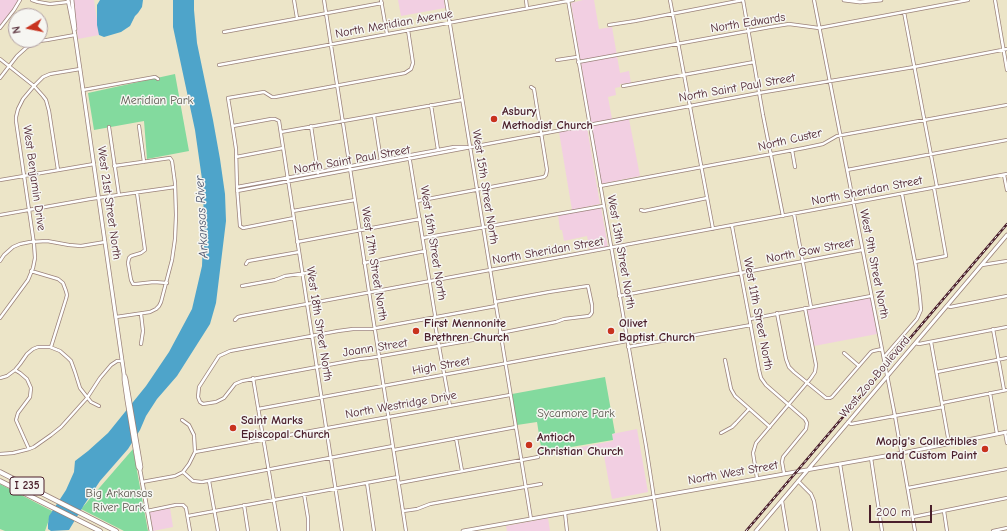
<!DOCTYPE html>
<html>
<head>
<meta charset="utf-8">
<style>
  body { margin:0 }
  #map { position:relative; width:1007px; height:531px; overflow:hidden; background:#ece5c8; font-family:"Comic Neue",sans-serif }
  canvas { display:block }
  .north { position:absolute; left:8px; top:8px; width:40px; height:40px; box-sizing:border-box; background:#f6f6f2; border:1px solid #b1a0a2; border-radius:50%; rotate:260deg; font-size:11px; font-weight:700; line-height:16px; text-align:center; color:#4a1f2b }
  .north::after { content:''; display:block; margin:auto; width:14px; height:18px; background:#c8321e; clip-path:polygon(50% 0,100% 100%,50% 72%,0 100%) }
  .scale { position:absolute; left:869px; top:505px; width:63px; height:18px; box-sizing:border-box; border:2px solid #4a1f2b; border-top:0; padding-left:5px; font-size:12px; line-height:14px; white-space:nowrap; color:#4a1f2b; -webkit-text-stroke:3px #f6f6f2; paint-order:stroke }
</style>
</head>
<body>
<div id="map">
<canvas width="1007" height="531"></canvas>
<div class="north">N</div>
<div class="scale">200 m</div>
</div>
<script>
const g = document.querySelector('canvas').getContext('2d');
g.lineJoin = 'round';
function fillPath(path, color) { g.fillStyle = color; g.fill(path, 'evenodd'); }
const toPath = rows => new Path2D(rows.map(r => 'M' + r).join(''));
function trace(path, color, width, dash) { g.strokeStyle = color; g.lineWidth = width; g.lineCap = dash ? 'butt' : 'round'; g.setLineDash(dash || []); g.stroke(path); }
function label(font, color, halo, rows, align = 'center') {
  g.font = font + ' "Comic Neue",sans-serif'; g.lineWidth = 3; g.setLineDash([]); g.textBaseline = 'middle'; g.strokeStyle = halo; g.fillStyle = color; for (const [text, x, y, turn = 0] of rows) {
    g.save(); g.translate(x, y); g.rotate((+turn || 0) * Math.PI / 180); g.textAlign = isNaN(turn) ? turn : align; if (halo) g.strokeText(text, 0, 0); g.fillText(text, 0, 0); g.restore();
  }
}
const built = toPath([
  [0,0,19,0,11,13,0,26],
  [73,0,94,0,99,35,78,39],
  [398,0,444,0,445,8,401,16],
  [583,0,594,0,599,29,612,27,620,73,629,71,631,83,620,84,620,87,615,88,616,95,608,97,612,119,591,123,571,3],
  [629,119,640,176,601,184,592,126],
  [587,127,600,204,572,210,559,132],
  [601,207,608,247,590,251,587,236,564,241,562,230,560,230,558,215],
  [869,298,871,299,877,334,814,346,807,310,807,309],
  [637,429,648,492,612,499,604,456,576,448,613,441,612,434],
  [170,508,173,527,153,531,150,513,150,512],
  [548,518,550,531,507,531,506,526]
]);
const green = toPath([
  [175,74,189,151,147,159,144,121,94,130,88,93],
  [605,377,615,433,612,434,613,440,571,447,571,448,542,453,537,422,517,425,512,394],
  [133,449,148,531,124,531,81,509],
  [0,484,52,511,45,531,5,531,0,529]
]);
const water = toPath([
  [100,0,143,0,142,7,138,13,135,16,130,26,121,32,104,37,99,35,97,25,97,5],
  [173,0,194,0,194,10,197,43,213,120,220,159,225,194,226,221,216,303,210,324,177,376,157,399,146,416,140,430,128,449,100,481,84,505,69,530,51,531,48,529,48,524,49,516,66,490,74,472,75,461,88,451,108,433,146,386,169,352,192,309,202,266,204,215,202,179,195,130,173,27]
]);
const minor = toPath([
  [32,0,38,2,50,4,68,2],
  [294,0,297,18],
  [324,0,406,531],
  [381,0,387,34],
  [446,0,531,519],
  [526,0,527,8],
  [568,0,646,446,659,531],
  [670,0,713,229],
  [743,0,763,115,783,216],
  [814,0,895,416,915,531],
  [995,0,1007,70],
  [904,12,937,187],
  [609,25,635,21,743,0],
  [0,28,14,10,20,0],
  [224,32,382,3],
  [0,59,34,86,43,96,46,100,49,111,58,170],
  [557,60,577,57],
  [578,62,770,27,789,24,819,28,968,0],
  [219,65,573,0],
  [0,78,17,56,27,47,39,41,47,40,75,35],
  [623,86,754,62],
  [83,90,155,77,158,79],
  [431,105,438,150],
  [374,116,381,161],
  [139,126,144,162],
  [233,126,271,119,275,119,279,121,342,531],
  [311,126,318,173],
  [109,127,119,195],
  [281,132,462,100],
  [792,150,795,167],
  [409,155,435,315,434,319,450,406],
  [236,157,283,148],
  [114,166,170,158,172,161,175,183,176,215,175,239,172,260,161,302,159,306,156,309,150,312,116,317],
  [847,170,1007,140],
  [1004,175,1007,190],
  [0,180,94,164],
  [600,186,804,148,823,144,837,136,1007,105],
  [237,187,438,150,454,147,467,147],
  [237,191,759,93,914,67,1007,49],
  [137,193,145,250,141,253,131,256,129,258,128,263,131,280,133,284,136,284,154,282,167,283],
  [417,201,544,177,546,175,547,170,534,89,531,87],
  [641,210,644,211,707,198],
  [293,211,355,200],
  [794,214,811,307],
  [0,215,90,199,175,187],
  [294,218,243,228,240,226,237,187,236,149,231,116,228,98,264,92,272,97,275,97,405,73,411,69,413,63,408,30],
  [732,226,759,370,761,378,766,385,805,419,807,423,806,429,783,457,782,462,784,473],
  [423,238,603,206],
  [297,242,420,219],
  [0,261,4,255,13,247,20,244,30,242,47,241,69,245,81,246,105,242],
  [915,262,946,256,934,188],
  [364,263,425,251],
  [246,264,248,261,299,252],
  [982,265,1007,261],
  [31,271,58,279,63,283,66,291,67,295,66,299,51,347],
  [242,286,275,280,285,276,315,272],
  [619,296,862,250],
  [495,302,549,292,588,286,592,305,592,312,591,314,589,316,564,319,556,322,500,333],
  [496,306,371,329,353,329,338,331,230,351,219,356,199,387,198,397,200,402,203,404,216,402,224,398,235,384,242,381,360,359,370,358,501,335],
  [948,306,950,307,1007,296],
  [777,313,786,359,789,367,794,372,826,398,830,398,832,397,871,352,873,351,882,349],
  [141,314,143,331,141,344],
  [0,318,28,280,33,268,35,258,34,244,16,121,16,117,18,109,23,99,34,86,43,77,50,74,80,69],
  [750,319,871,296],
  [235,320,238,317,242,316,1007,174],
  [993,329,1004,390],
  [931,342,949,443],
  [916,343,919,344,1007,327],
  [628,347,751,325],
  [844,353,859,366],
  [884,357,917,319,921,310,920,298,916,267,902,194],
  [725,360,731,389,735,396,770,427],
  [15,370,20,373,27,379,31,388,30,397,18,413,16,420,29,449],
  [937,372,1007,358],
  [0,378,7,376,15,370,20,364,27,354,33,349,38,347,50,347,60,351,68,358,71,361,75,372,80,388,91,402,99,406],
  [253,378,279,531],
  [990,393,997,434],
  [942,403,1007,390],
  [258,409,627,341],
  [848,422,851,424,943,407],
  [1005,432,1007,443],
  [721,433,732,427,736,423,749,409],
  [456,438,462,471],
  [394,450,516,427],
  [195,452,510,395],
  [0,454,13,453,29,449,34,447,51,435,61,427,87,398,100,378,111,365,117,361,122,361],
  [871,458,882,531],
  [840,464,851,531],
  [183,472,193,481,202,482,393,446],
  [757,478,753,453,756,443,811,378,815,372,816,365,805,308],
  [209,481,218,531],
  [798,481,811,494,814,501,819,531],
  [142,482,175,476,183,472,189,464,195,452,194,435,189,425,182,420],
  [367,483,374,531],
  [399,483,538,457],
  [908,488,1007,469],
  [304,494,308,518,308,531],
  [782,501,787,531],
  [244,505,248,531],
  [147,511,176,505,183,505,186,508,190,531],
  [403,511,417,509,430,504,541,484],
  [944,511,947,531],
  [565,513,567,531],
  [188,516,398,477],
  [913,517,1007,498],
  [993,531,1007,528]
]);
const major = toPath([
  [68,0,75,35,80,69,124,374,124,380,127,401,138,467,140,470,151,531],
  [72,0,75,29],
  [844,0,860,2,881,0],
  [125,376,126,379,139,455,141,467,140,470],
  [463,531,902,453,1007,432],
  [756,531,1007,235]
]);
const highway = toPath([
  [0,472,116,531],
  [0,481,100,531]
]);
const rail = toPath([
  [746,531,1007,224]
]);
const markers = [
  [494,119,4,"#c8321e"],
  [416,331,4,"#c8321e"],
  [611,331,4,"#c8321e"],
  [233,428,4,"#c8321e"],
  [529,445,4,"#c8321e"],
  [985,449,4,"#c8321e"]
];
const shields = [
  [27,486,34]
];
const shieldNames = [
  ["I 235",27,486]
];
const streetNames = [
  ["North Edwards",748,23,-9],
  ["North Meridian Avenue",394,24,-10],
  ["North Saint Paul Street",737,88,-10],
  ["North Custer",790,140,-13],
  ["North Saint Paul Street",352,160,-10],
  ["West Benjamin Drive",34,178,82],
  ["West 15th Street North",485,187,81],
  ["North Sheridan Street",867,191,-11],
  ["West 21st Street North",109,203,82],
  ["West 16th Street North",433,243,81],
  ["North Sheridan Street",548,251,-10],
  ["North Gow Street",810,251,-11],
  ["West 13th Street North",621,252,80],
  ["West 17th Street North",374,264,81],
  ["West 9th Street North",874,264,79],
  ["West 11th Street North",758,314,79],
  ["West 18th Street North",319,324,81],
  ["Joann Street",375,348,-9],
  ["High Street",441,366,-10],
  ["West Zoo Boulevard",875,377,-50],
  ["North Westridge Drive",401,405,-10],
  ["North West Street",733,473,-10]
];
const parkNames = [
  ["Meridian Park",157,101],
  ["Sycamore Park",576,414],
  ["Big Arkansas",119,494],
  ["River Park",119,508]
];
const poiNames = [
  ["Asbury",502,112],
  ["Methodist Church",502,126],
  ["First Mennonite",424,324],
  ["Brethren Church",424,338],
  ["Olivet",619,324],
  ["Baptist Church",619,338],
  ["Saint Marks",241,421],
  ["Episcopal Church",241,435],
  ["Antioch",537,438],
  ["Christian Church",537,452],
  ["Mopig's Collectibles",977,442,"right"],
  ["and Custom Paint",977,456,"right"]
];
const waterNames = [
  ["Arkansas River",202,217,-93]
];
fillPath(built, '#f2cfe2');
fillPath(green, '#83da9e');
fillPath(water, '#4ea4ca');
trace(minor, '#9b827a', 4);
trace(major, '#9b827a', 4.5);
trace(highway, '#9b827a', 5.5);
trace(minor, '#fff', 2.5);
trace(major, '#fff', 3);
trace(highway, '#fff', 4);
trace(rail, '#4a1f2b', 2.5);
trace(rail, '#f6f6f2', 1, [3]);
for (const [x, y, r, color] of markers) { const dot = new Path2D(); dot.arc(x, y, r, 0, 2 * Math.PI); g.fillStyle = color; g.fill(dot); trace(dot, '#f6f6f2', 1.5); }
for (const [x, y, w] of shields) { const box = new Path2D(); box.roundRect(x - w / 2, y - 9, w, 18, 3); g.fillStyle = '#f6f6f2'; g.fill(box); trace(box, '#4a1f2b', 1); }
label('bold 11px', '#4a1f2b', null, shieldNames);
label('12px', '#4a1f2b', '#f6f6f2', streetNames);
label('12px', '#5b574e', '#f6f6f2', parkNames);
label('bold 12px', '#4a1f2b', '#f6f6f2', poiNames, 'left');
label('italic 13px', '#4c546b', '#f6f6f2', waterNames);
</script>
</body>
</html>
